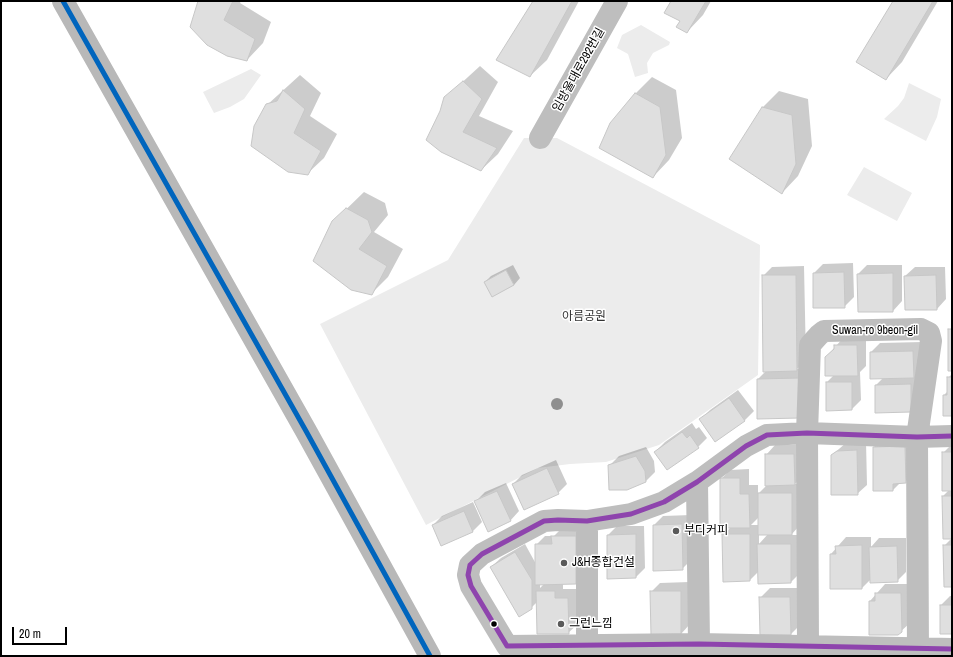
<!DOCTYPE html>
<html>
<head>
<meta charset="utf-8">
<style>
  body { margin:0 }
  #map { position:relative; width:953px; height:657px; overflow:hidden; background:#fff; font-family:"Archivo Narrow",sans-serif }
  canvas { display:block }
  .frame { position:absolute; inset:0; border:2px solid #000; pointer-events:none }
  .scale { position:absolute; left:12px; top:627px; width:55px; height:18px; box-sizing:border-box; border:2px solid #000; border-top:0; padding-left:5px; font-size:12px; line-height:14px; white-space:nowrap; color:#000; -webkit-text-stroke:3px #fff; paint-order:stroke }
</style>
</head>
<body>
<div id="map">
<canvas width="953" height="657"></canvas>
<div class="frame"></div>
<div class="scale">20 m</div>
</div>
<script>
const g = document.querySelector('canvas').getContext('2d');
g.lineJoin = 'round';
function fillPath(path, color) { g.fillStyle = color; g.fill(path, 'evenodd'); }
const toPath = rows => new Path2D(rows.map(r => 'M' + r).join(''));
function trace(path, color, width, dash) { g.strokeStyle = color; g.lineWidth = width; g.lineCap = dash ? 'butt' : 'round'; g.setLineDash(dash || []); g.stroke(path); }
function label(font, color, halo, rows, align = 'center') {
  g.font = font + ' "Archivo Narrow","Noto Sans KR",sans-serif'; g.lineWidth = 3; g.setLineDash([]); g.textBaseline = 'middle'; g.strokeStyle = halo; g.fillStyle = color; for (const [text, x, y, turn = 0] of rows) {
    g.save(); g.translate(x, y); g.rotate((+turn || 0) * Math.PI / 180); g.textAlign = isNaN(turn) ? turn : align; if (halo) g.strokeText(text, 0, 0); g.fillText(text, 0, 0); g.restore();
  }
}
const green = toPath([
  [641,25,670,42,669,45,653,53,647,63,648,73,635,77,628,54,617,48,622,35],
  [251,69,261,75,244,99,230,107,214,113,203,92],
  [909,83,941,99,937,117,926,141,884,119,898,106,904,98],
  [524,138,557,138,760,245,758,375,659,445,606,462,570,464,538,468,426,525,320,324,448,260],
  [864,167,912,193,897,221,847,195]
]);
const shadow = toPath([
  [199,1,241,1,240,3,271,22,263,43,247,60,191,27],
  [534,1,579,1,547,60,530,76],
  [672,1,711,1,703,15,687,32],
  [894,1,938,1,902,62,886,79],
  [480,66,498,82,479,116,513,131,498,154,481,170,441,111,445,98],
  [300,75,321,93,310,116,337,134,324,158,307,174,267,105],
  [652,77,676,90,682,138,669,160,653,177,635,94],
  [779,91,808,99,812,146,798,176,782,193,763,107],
  [364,192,385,203,388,215,374,232,403,249,388,277,371,294,333,222],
  [853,263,854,297,844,307,814,273,823,264],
  [513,265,520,278,514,285,492,296,485,282,491,276],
  [867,265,902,265,902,301,893,311,858,274],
  [804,266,806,361,797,369,808,369,758,418,758,379,766,371,763,276,772,267],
  [915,267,945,267,946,299,937,309,905,276],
  [845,336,866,336,866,366,860,372,861,400,852,409,827,382,834,375,826,357],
  [922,342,911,411,876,385,883,378,871,352,880,343],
  [952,374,952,415,944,395,948,391,948,378],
  [738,390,754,411,745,420,716,441,701,419,710,410],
  [692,423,696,429,699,427,707,438,698,447,655,452,665,442],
  [883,438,914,438,914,473,905,482,900,483,893,490,874,447],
  [866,441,867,485,857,494,832,455,847,442],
  [952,444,952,538,943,496,949,490,943,453],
  [775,445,803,445,804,475,795,484,801,484,801,524,791,535,800,535,800,573,791,582,759,583,759,571,750,580,723,535,731,527,721,479,730,470,749,469,749,485,758,485,758,494,766,486,766,455],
  [759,517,759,525,751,525],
  [759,534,768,534,759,544],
  [646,447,654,461,655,472,646,481,609,466,619,456],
  [556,460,567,484,558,493,513,484,522,475],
  [506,483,519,511,510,521,475,502,485,492],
  [473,502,482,522,473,531,442,545,433,525,442,516],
  [691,515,691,560,682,569,654,570,654,525,663,516],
  [617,526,644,526,645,568,636,577,608,535],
  [584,527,563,583,563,589,577,589,578,624,568,633,537,602,531,608,491,567,501,558,525,544,536,564,536,545,545,536,554,536,562,528],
  [545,583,540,588,540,584],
  [846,537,871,537,871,547,879,538,906,538,906,572,897,581,871,579,862,588,831,554],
  [952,538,952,586,944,546],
  [689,582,690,624,681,634,651,592,660,583],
  [885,584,910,584,911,622,898,634,870,601],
  [770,588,799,588,800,625,791,634,760,598],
  [950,596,952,596,952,633,941,605],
  [653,651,653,656,607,656,611,652],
  [662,652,709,652,709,656,658,656],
  [718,652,758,656,714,656]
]);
const building = toPath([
  [198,1,233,1,224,20,255,39,247,61,227,56,207,45,190,27,198,1],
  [533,1,572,1,530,77,496,60,533,1],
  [671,1,706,1,687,33,676,27,680,21,664,13,671,1],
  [893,1,933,1,886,80,856,62,893,1],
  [463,81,482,99,463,132,497,148,481,171,441,152,426,140,440,111,444,97,463,81],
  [283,90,305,109,294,133,321,151,308,175,288,172,251,146,254,126,266,104,277,101,283,90],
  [635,93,660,107,666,155,653,178,599,148,610,123,635,93],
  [762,107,792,115,796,164,782,194,729,159,762,107],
  [346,208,368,220,372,232,359,249,387,266,372,295,351,290,313,261,332,221,346,208],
  [506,270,514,285,492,297,484,282,506,270],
  [844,272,845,308,813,308,813,273,844,272],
  [893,273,893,312,858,312,857,274,893,273],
  [762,275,796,275,797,371,763,372,762,275],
  [936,275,937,310,905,310,904,276,936,275],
  [948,329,952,329,952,371,948,371,948,329],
  [834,345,857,345,858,376,825,376,825,357,834,349,834,345],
  [913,351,914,378,870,379,870,352,913,351],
  [947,377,952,377,952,416,943,416,943,395,947,395,947,377],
  [800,378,800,418,757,419,757,379,800,378],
  [826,382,852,382,852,410,826,411,826,382],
  [911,384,911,412,875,413,875,385,911,384],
  [729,398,745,421,715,442,699,419,729,398],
  [682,432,687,438,690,435,699,448,667,470,654,452,682,432],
  [905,446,906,483,893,484,893,491,873,491,873,447,905,446],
  [857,450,858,495,831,495,831,455,837,451,857,450],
  [942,452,952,452,952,491,942,491,942,452],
  [765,454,794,454,795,485,765,486,765,454],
  [636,456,645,471,646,482,627,490,609,490,608,465,636,456],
  [547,468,559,494,524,510,512,484,547,468],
  [720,478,740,478,740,494,749,494,750,528,720,528,720,478],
  [497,491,511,521,488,532,474,501,497,491],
  [758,493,792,493,792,535,758,535,758,493],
  [942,496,952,496,952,539,943,539,942,496],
  [464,511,473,532,441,546,432,525,464,511],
  [682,524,683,570,653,571,653,525,682,524],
  [636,534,636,578,607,579,607,535,636,534],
  [722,534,750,534,750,581,723,582,722,534],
  [551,536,576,536,576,584,535,585,535,544,552,544,551,536],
  [757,544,791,544,791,583,758,584,757,544],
  [862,545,862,589,830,589,830,554,836,554,835,546,862,545],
  [943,545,952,545,952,587,944,587,943,545],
  [897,546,898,582,870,583,869,547,897,546],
  [515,552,532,580,532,609,519,617,490,567,515,552],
  [536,591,555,591,555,598,568,598,569,634,537,634,536,591],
  [650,591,681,591,681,635,651,635,650,591],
  [875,593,901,593,902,632,898,635,869,635,869,601,875,601,875,593],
  [759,597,790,597,791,635,760,635,759,597],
  [940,605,952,605,952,634,940,634,940,605]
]);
const street = toPath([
  [540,138,617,1],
  [952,436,917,437,807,433,767,435,746,446,697,482,664,502,631,514,587,521,558,520,544,521,482,554,470,565,468,575,471,586,507,646,699,644,952,649],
  [697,482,699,644],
  [587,645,587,521],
  [808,646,807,433,810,345,819,335,824,331,921,329,929,333,931,341,917,437,918,656]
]);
const secondary = toPath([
  [63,1,306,431,430,656]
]);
const bus1 = toPath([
  [63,1,306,431,430,656]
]);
const bus2 = toPath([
  [952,436,917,437,807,433,767,435,746,446,697,482,664,502,631,514,587,521,558,520,544,521,482,554,470,565,468,575,471,586,507,646,699,644,952,649]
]);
const trees = [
  [557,404]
];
const markers = [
  [676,531,4,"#595959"],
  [564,563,4,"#595959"],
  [494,624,3.5,"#000"],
  [561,624,4,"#595959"]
];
const streetNames = [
  ["임방울대로292번길",579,70,-61],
  ["Suwan-ro 9beon-gil",875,331]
];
const parkNames = [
  ["아름공원",584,317]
];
const poiNames = [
  ["부디커피",684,531],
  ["J&H종합건설",572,563],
  ["그런느낌",569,624]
];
fillPath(green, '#ececec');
fillPath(shadow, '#0003');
fillPath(building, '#dfdfdf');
trace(building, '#c7c7c7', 1);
trace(street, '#bebebe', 22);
trace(secondary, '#b8b8b8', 22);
trace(bus1, '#0065bd', 5);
trace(bus2, '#8e44ad', 5);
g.fillStyle = '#8f8f8f';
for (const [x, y] of trees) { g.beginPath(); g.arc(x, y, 6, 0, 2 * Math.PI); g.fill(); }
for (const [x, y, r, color] of markers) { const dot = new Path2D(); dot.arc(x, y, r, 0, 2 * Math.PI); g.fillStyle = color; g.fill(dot); trace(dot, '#fff', 1.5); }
label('12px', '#000', '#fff', streetNames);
label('12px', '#333', '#fff', parkNames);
label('12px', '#000', '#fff', poiNames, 'left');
</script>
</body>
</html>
